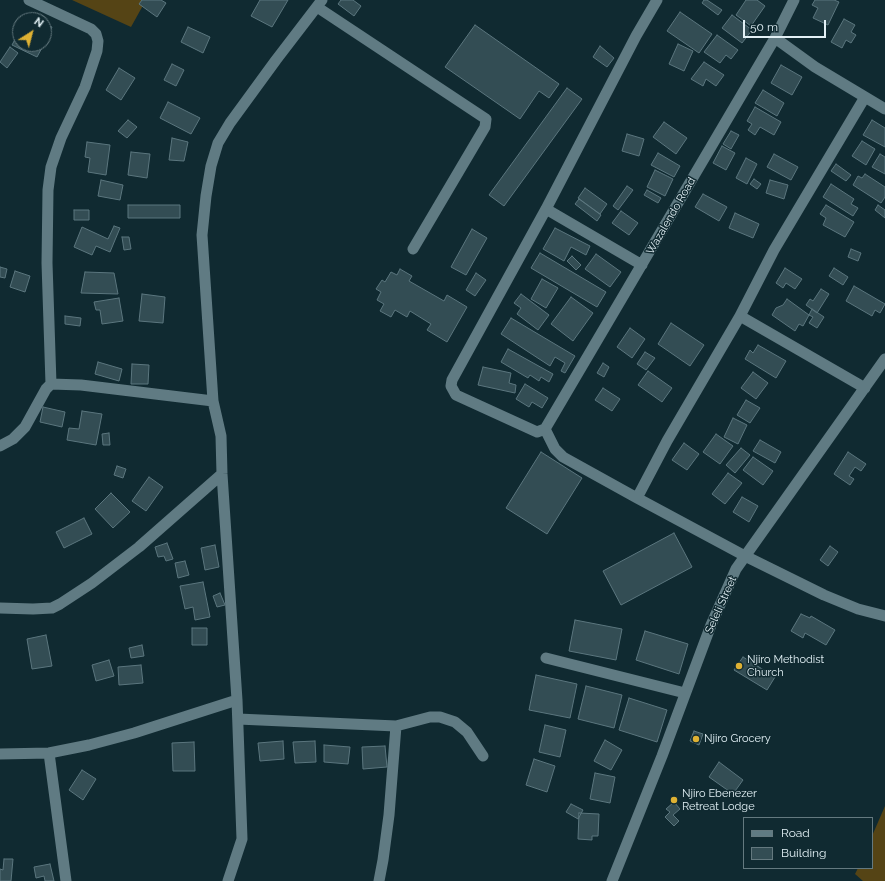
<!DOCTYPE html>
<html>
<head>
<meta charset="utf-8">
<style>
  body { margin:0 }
  #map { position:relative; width:885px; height:881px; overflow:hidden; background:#102a31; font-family:Raleway,sans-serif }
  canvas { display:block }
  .legend { position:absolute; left:743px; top:817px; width:130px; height:52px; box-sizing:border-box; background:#102a31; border:1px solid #64797f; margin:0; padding:5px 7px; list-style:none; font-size:12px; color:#e2f0f5 }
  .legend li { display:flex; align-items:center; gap:8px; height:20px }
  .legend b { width:20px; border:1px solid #64797f }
  .north { position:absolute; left:12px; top:12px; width:40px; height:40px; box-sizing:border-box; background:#102a31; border:1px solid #64797f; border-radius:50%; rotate:36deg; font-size:11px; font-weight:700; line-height:16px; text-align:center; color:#e2f0f5 }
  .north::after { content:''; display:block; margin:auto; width:14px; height:18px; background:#deb133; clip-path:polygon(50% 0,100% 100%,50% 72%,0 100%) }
  .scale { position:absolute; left:743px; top:20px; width:83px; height:18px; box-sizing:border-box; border:2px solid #e2f0f5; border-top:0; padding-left:5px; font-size:12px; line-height:14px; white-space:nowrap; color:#e2f0f5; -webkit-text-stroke:3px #102a31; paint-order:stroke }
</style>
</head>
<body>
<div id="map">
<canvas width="885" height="881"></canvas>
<ul class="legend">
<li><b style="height:5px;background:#607b83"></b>Road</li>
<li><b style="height:11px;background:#334d54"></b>Building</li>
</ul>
<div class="north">N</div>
<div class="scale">50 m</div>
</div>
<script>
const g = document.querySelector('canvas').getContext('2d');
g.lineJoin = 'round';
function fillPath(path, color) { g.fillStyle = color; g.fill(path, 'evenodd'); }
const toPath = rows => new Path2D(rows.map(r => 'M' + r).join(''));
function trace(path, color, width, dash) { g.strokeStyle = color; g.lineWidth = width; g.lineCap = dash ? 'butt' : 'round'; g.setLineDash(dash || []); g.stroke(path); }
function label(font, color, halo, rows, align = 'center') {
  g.font = font + ' Raleway,sans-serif'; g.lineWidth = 3; g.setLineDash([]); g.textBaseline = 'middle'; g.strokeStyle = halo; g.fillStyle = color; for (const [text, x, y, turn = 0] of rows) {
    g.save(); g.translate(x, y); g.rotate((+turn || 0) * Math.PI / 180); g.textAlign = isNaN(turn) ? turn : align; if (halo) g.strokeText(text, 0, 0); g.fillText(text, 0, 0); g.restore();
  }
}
const green = toPath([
  [72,0,146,0,131,27],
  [885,806,885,881,863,881,855,874,858,868,872,868,872,836]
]);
const building = toPath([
  [142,0,161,0,166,3,157,17,139,4,142,0],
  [260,0,288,0,272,27,251,16,260,0],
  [341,0,353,0,361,6,354,16,338,4,341,0],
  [704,0,707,0,722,10,718,15,702,3,704,0],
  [746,0,757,0,765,6,751,26,736,15,746,0],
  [815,0,834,0,839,2,828,25,813,18,818,8,812,5,815,0],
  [680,12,712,34,699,53,667,31,680,12],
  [732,15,752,30,742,43,722,28,732,15],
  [844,19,855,25,851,32,856,35,851,43,846,40,842,48,831,42,844,19],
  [44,25,52,27,44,44,44,25],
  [475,25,559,84,549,98,539,91,520,119,445,67,475,25],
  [188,27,210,37,203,53,181,42,188,27],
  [20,30,20,44,44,44,37,57,12,45,20,30],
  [717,35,738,50,731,59,726,55,720,63,704,52,717,35],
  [678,44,693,51,684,71,669,64,678,44],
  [600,46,614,58,607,67,593,57,600,46],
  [10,47,18,53,7,68,0,62,10,47],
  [704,62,724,75,716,86,706,79,703,86,691,79,704,62],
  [172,64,184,70,176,86,164,80,172,64],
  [781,65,802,77,792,95,771,83,781,65],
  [119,68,135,78,121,100,106,90,119,68],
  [567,88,582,99,504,206,489,195,567,88],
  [763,90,784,103,777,116,755,103,763,90],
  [168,102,200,118,191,134,160,118,168,102],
  [755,107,781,122,774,135,760,127,755,135,748,130,752,124,747,121,755,107],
  [128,120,137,127,127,138,118,131,128,120],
  [872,120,885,128,885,147,863,135,872,120],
  [664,122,687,138,676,154,653,137,664,122],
  [731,131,739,135,731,149,723,144,731,131],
  [627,134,644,139,639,156,622,151,627,134],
  [172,138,188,142,184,161,169,160,172,138],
  [862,141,875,149,866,165,852,156,862,141],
  [87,142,110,145,106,175,88,172,90,158,85,157,87,142],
  [722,146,735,153,726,170,713,163,722,146],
  [131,152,150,154,147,178,128,175,131,152],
  [658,153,680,166,674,177,651,165,658,153],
  [774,154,798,167,791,180,767,167,774,154],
  [880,154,885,157,885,174,872,167,880,154],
  [746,158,757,164,747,184,736,178,746,158],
  [836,164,851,175,846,181,831,171,836,164],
  [655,170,673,179,665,196,647,187,655,170],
  [865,174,885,187,885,197,881,203,853,185,858,176,862,178,865,174],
  [754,179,761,184,757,189,750,184,754,179],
  [101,180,123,185,120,200,98,196,101,180],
  [770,180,788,185,784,199,766,193,770,180],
  [831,184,854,199,851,204,858,208,853,216,823,197,831,184],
  [627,186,633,190,618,210,613,206,627,186],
  [585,188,607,204,600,214,578,198,585,188],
  [647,190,661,198,658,203,644,195,647,190],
  [703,194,727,207,719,221,695,207,703,194],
  [579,199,601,215,597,221,575,204,579,199],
  [128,205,180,205,180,218,128,218,128,205],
  [826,205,854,222,845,237,823,225,826,218,820,214,826,205],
  [878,205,885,210,885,218,875,210,878,205],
  [74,210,89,210,89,220,74,220,74,210],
  [621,211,638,223,629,235,612,223,621,211],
  [735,213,759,224,753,238,729,228,735,213],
  [114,226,120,228,110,252,96,246,92,255,74,247,82,227,108,239,114,226],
  [555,228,590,246,586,255,571,247,564,261,543,249,555,228],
  [472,229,487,238,466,275,451,267,472,229],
  [122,237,129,237,131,249,124,250,122,237],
  [851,249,861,253,858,261,848,257,851,249],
  [540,253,606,292,597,307,531,268,540,253],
  [596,254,621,272,610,287,585,269,596,254],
  [572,256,581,265,576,270,567,261,572,256],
  [0,267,7,269,5,278,0,277,0,267],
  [785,268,802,279,795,289,786,283,783,288,776,283,785,268],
  [834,268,848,277,843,285,829,276,834,268],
  [400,269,412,276,409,281,444,301,447,295,467,307,447,342,427,330,431,324,410,311,407,317,395,310,391,317,380,311,384,304,377,300,381,292,376,289,382,280,385,282,391,272,397,275,400,269],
  [15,271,30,276,25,292,10,287,15,271],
  [85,272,114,273,118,294,81,293,85,272],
  [476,273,486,280,475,296,466,290,476,273],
  [542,279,558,288,546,308,531,299,542,279],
  [854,286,885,304,880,313,875,310,872,316,846,301,854,286],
  [821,289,829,294,817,313,806,305,810,299,813,301,821,289],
  [142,294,165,297,163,323,139,321,142,294],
  [521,294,549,315,538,330,517,314,521,308,514,303,521,294],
  [571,297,593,313,573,341,551,324,571,297],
  [119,298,123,321,102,324,100,310,96,310,94,302,119,298],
  [787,299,809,315,803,326,799,324,795,331,772,315,776,308,783,305,787,299],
  [812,309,824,317,817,328,809,323,813,317,809,315,812,309],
  [65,316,81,318,80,326,65,324,65,316],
  [511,318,575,356,565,373,561,371,565,363,555,357,550,366,501,334,511,318],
  [671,323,704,345,690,366,658,344,671,323],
  [630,328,645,339,632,358,617,347,630,328],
  [758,345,786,361,776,378,745,359,750,350,753,353,758,345],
  [508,349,553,374,549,382,541,377,539,381,530,375,528,378,501,362,508,349],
  [645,352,655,358,646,370,637,364,645,352],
  [98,362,122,369,119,381,95,374,98,362],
  [603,363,609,367,604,377,597,373,603,363],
  [132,364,149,365,148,384,131,384,132,364],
  [483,367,511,373,509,383,516,385,515,393,478,385,483,367],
  [648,371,672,388,662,402,638,385,648,371],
  [753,372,768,383,756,399,741,388,753,372],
  [525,384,548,398,542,408,532,402,529,407,516,399,525,384],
  [603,388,620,399,612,411,595,400,603,388],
  [746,400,760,408,750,423,737,415,746,400],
  [43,407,65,412,62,427,40,422,43,407],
  [82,411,102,414,96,445,67,440,69,428,79,429,82,411],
  [733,418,747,425,738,444,724,437,733,418],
  [109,433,110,445,103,445,102,434,109,433],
  [716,434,733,446,720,464,703,452,716,434],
  [760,440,781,452,775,463,753,451,760,440],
  [684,443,699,454,687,470,672,460,684,443],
  [741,448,750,455,735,473,726,465,741,448],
  [541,452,582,478,547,534,506,508,541,452],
  [848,452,866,464,861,471,855,467,849,476,854,479,850,485,834,474,848,452],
  [753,457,773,471,763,485,743,470,753,457],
  [117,466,126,469,123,478,114,475,117,466],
  [728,473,742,483,725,504,712,494,728,473],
  [149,477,163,487,146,511,132,501,149,477],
  [111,493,130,512,113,528,95,509,111,493],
  [742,497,758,506,749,522,733,512,742,497],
  [84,518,92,534,64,548,56,532,84,518],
  [674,533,692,567,621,605,603,571,674,533],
  [167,543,173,559,166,561,164,556,158,557,155,547,167,543],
  [215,545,219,567,205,570,201,548,215,545],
  [830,546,838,552,828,566,820,560,830,546],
  [185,561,189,575,178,578,175,563,185,561],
  [203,582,210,617,195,620,193,607,185,609,180,586,203,582],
  [220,593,225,605,217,607,213,596,220,593],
  [801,614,810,618,811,616,835,630,826,645,805,633,803,638,791,631,801,614],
  [575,620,622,629,616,660,569,651,575,620],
  [192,628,207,628,207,645,192,645,192,628],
  [645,631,688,644,679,674,636,660,645,631],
  [46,635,52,666,32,669,27,639,46,635],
  [142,645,144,656,131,658,129,648,142,645],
  [743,657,775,677,767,690,734,670,743,657],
  [109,660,114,676,96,681,92,665,109,660],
  [141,665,143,683,119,685,118,667,141,665],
  [536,675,577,684,570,718,529,710,536,675],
  [586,686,622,695,614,728,578,719,586,686],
  [629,698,667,710,657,742,619,730,629,698],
  [545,725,566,730,560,757,539,752,545,725],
  [694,731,703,734,699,745,690,741,694,731],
  [605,740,622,750,611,770,594,761,605,740],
  [283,741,284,759,260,761,258,743,283,741],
  [315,741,316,762,295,763,293,742,315,741],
  [194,742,195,771,173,771,172,743,194,742],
  [324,745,350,747,348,764,324,762,324,745],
  [385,746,387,767,363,769,362,747,385,746],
  [534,759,555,766,547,792,526,785,534,759],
  [719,762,743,780,733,794,709,777,719,762],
  [82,770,96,779,83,800,69,790,82,770],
  [595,773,615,777,610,803,590,799,595,773],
  [674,802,680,809,673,815,679,821,674,826,665,817,670,812,666,809,674,802],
  [571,804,583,810,578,819,566,812,571,804],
  [579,813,599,814,598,836,592,836,592,840,578,839,579,813],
  [4,859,13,859,11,881,0,881,0,869,3,870,4,859],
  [50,864,54,881,45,881,44,876,36,878,34,867,50,864]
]);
const minor = toPath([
  [29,0,91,29,96,34,98,41,97,51,85,87,61,138,51,167,48,190,47,263,51,384],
  [317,7,486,119,485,127,413,249],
  [775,38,815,67,885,109],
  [546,209,642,265],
  [740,316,865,388],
  [545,429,537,432,456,395,451,386,452,380,546,209,636,36,657,0],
  [545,429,775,38,794,0],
  [545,429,555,449,563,457,637,498,745,556,824,595,858,609,885,616],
  [0,446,13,439,25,427,46,389,51,384,81,385,213,401],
  [637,498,667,441,740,316,774,250,865,97],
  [0,608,33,609,52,608,60,604,92,583,139,547,222,474],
  [546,658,685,693],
  [238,719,396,726,430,717,440,717,455,722,467,732,483,756],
  [49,753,66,881],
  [0,754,49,753,89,745,134,733,237,700],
  [228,881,242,839,237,700,222,474,221,436,213,401,202,235,206,196,211,166,218,143,230,123,276,60,322,0],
  [379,881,383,860,389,815,396,726],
  [612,881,662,756,711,625,736,569,885,359]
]);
const markers = [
  [739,666,4,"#deb133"],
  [696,739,4,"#deb133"],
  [674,800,4,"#deb133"]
];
const streetNames = [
  ["Wazalendo Road",671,216,-60],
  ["Seleli Street",721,605,-66]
];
const poiNames = [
  ["Njiro Methodist",747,660],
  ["Church",747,673],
  ["Njiro Grocery",704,739],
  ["Njiro Ebenezer",682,794],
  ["Retreat Lodge",682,807]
];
fillPath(green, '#554415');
fillPath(building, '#334d54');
trace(building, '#5b767e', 1);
trace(minor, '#607b83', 11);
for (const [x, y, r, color] of markers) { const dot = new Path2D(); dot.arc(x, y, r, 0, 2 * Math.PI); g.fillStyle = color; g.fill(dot); trace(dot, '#102a31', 1.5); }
label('11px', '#e2f0f5', '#102a31', streetNames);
label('11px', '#e2f0f5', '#102a31', poiNames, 'left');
</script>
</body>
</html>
